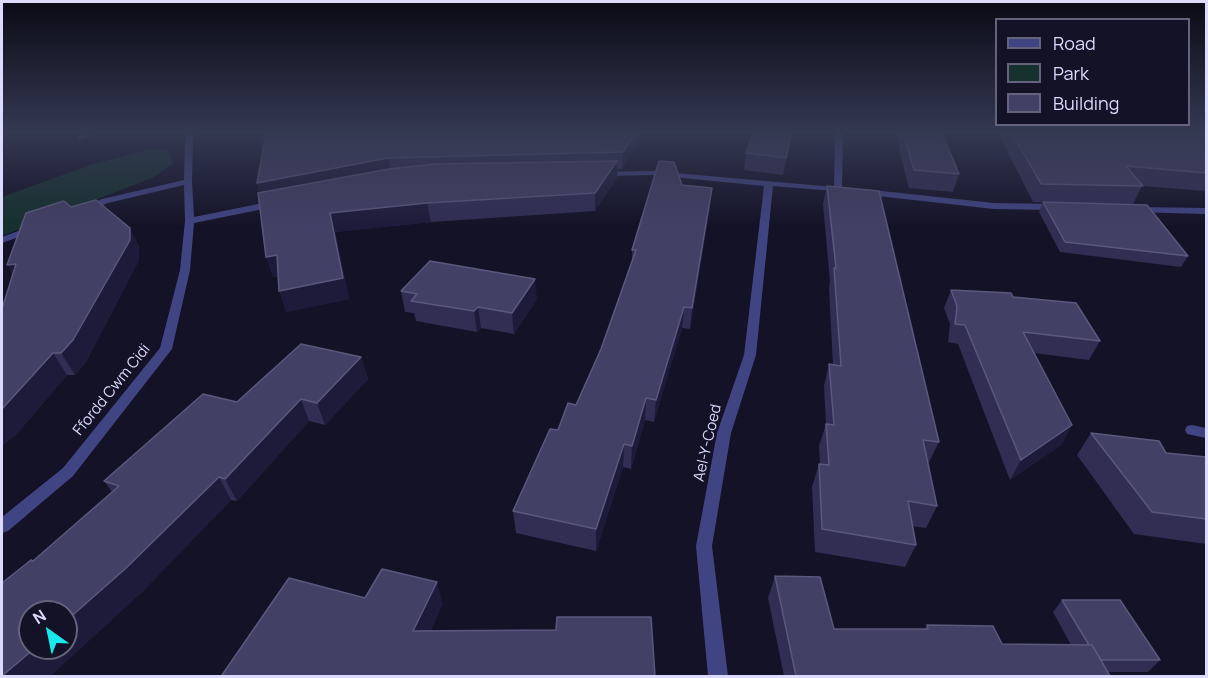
<!DOCTYPE html>
<html>
<head>
<meta charset="utf-8">
<style>
  body { margin:0 }
  #map { position:relative; width:1208px; height:678px; overflow:hidden; background:#141227; font-family:Manrope,sans-serif }
  canvas { display:block }
  .frame { position:absolute; inset:0; border:3px solid #dcdbfc; pointer-events:none }
  .legend { position:absolute; left:995px; top:18px; width:195px; height:108px; box-sizing:border-box; background:#141227; border:2px solid #64627c; margin:0; padding:8px 10px; list-style:none; font-size:18px; color:#dcdbfc }
  .legend li { display:flex; align-items:center; gap:12px; height:30px }
  .legend b { width:30px; border:2px solid #64627c }
  .north { position:absolute; left:18px; top:600px; width:60px; height:60px; box-sizing:border-box; background:#141227; border:2px solid #64627c; border-radius:50%; rotate:327deg; font-size:16px; font-weight:700; line-height:24px; text-align:center; color:#dcdbfc }
  .north::after { content:''; display:block; margin:auto; width:21px; height:27px; background:#17e9ec; clip-path:polygon(50% 0,100% 100%,50% 72%,0 100%) }
</style>
</head>
<body>
<div id="map">
<canvas width="1208" height="678"></canvas>
<div class="frame"></div>
<ul class="legend">
<li><b style="height:8px;background:#414482"></b>Road</li>
<li><b style="height:16px;background:#15302d"></b>Park</li>
<li><b style="height:16px;background:#434065"></b>Building</li>
</ul>
<div class="north">N</div>
</div>
<script>
const g = document.querySelector('canvas').getContext('2d');
g.lineJoin = 'round';
function fillPath(path, color) { g.fillStyle = color; g.fill(path, 'evenodd'); }
const toPath = rows => new Path2D(rows.map(r => 'M' + r).join(''));
function trace(path, color, width, dash) { g.strokeStyle = color; g.lineWidth = width; g.lineCap = dash ? 'butt' : 'round'; g.setLineDash(dash || []); g.stroke(path); }
function label(font, color, halo, rows, align = 'center') {
  g.font = font + ' Manrope,sans-serif'; g.lineWidth = 5; g.setLineDash([]); g.textBaseline = 'middle'; g.strokeStyle = halo; g.fillStyle = color; for (const [text, x, y, turn = 0] of rows) {
    g.save(); g.translate(x, y); g.rotate((+turn || 0) * Math.PI / 180); g.textAlign = isNaN(turn) ? turn : align; if (halo) g.strokeText(text, 0, 0); g.fillText(text, 0, 0); g.restore();
  }
}
const green = toPath([
  [150,149,169,150,173,164,152,178,2,236,2,197,90,165]
]);
const service = toPath([
  [87,133,97,133,80,140,76,138,87,133]
]);
const minor = toPath([
  [187,133,195,133,193,140,192,182,194,217,273,201,277,204,273,207,194,223,190,270,172,349,73,476,8,531,2,533,2,517,63,468,160,348,180,270,185,221,184,185,108,203,84,212,79,209,102,199,184,180,185,140,187,133],
  [835,133,843,133,842,187,846,188,846,192,773,186,756,355,731,433,712,546,728,676,708,676,696,546,717,433,744,355,764,186,652,175,600,176,596,174,600,172,652,171,834,187,835,133],
  [863,189,994,203,1055,204,1059,207,1055,210,994,209,860,194,860,190,863,189],
  [1136,207,1206,208,1206,214,1133,212,1133,208,1136,207],
  [32,226,35,227,35,231,2,243,2,237,32,226],
  [1192,425,1206,428,1206,438,1187,434,1185,430,1187,426,1192,425]
]);
const wall = toPath([
  [266,133,641,141,622,169,617,169,617,178,595,211,431,222,335,232,349,299,286,312,278,276,273,277,260,193,257,183],
  [792,133,783,175,744,170,746,153],
  [896,133,942,133,959,174,953,192,909,188,899,150,900,145],
  [998,133,1206,133,1206,191,1142,186,1133,204,1033,202],
  [682,185,712,188,710,206,690,329,682,328,654,422,645,420,631,469,623,467,596,551,516,533,513,511,558,430,576,405,601,349,632,262,632,250],
  [827,186,939,442,928,464,937,506,926,528,912,526,916,545,905,567,815,552,812,487,819,464,820,464,819,446,826,424,824,386,829,364,833,365,829,288,830,282,823,204],
  [1043,202,1188,256,1181,267,1060,252,1039,212],
  [71,207,130,228,139,247,139,260,86,362,75,375,67,375,15,436],
  [951,290,1013,297,1100,341,1089,360,1034,353,1072,425,1061,445,1010,480,958,344,948,342,950,324,944,308],
  [401,291,537,299,514,334,481,328,477,332,416,321,414,313,405,312],
  [361,357,368,379,325,425,309,421,237,501,231,500,142,592,50,676,2,676,33,561,112,492,104,481],
  [1091,433,1166,453,1206,457,1206,544,1134,534,1077,455],
  [775,576,834,629,924,629,927,625,1002,644,1071,645,1053,612,1062,600,1160,660,1148,672,1107,672,1110,676,784,676,768,598]
]);
const shadedWall = toPath([
  [636,133,641,133,641,141,622,169,623,152],
  [388,158,392,176,263,201,257,183],
  [617,161,617,178,595,211,595,193],
  [712,188,710,206,690,329,692,308],
  [427,203,431,222,335,232,349,299,286,312,279,291,330,213],
  [130,228,139,247,139,260,86,362,75,375,61,353],
  [277,255,284,275,273,277,266,257],
  [16,264,20,286,7,265],
  [535,279,537,299,514,334,512,313],
  [478,307,481,328,477,332,474,311],
  [684,307,682,328,654,422,656,400],
  [53,353,67,375,15,436,2,446,2,409],
  [361,357,368,379,325,425,317,403],
  [646,398,645,420,631,469,632,446],
  [301,399,309,421,237,501,225,479],
  [1072,425,1061,445,1010,480,1021,460],
  [624,444,623,467,596,551,596,529],
  [219,477,231,500,142,592,50,676,3,676,35,648,66,648,66,621],
  [437,582,443,604,421,653,413,631]
]);
const building = toPath([
  [266,133,636,133,623,152,388,158,257,183,266,133],
  [753,133,792,133,786,158,746,153,753,133],
  [903,133,942,133,959,174,914,170,903,133],
  [1012,133,1206,133,1206,173,1126,166,1143,186,1041,184,1012,133],
  [617,161,595,193,427,203,330,213,343,278,279,291,277,255,266,257,258,193,389,169,435,164,617,161],
  [659,161,674,162,682,185,712,188,692,308,684,307,656,400,646,398,632,446,624,444,596,529,513,511,550,429,558,430,568,403,576,405,601,349,636,250,632,250,659,161],
  [827,186,879,191,939,442,923,440,937,506,908,501,916,545,822,529,819,464,829,465,826,424,834,425,829,364,841,366,834,268,836,268,827,186],
  [96,200,130,228,130,240,73,340,61,353,53,353,2,409,2,309,16,264,7,265,26,213,64,201,71,207,96,200],
  [1043,202,1147,205,1188,256,1065,242,1043,202],
  [430,261,535,279,512,313,478,307,474,311,411,301,417,294,401,291,430,261],
  [951,290,1011,293,1013,297,1076,303,1100,341,1023,332,1072,425,1021,460,965,325,955,324,957,306,951,290],
  [301,344,361,357,317,403,301,399,225,479,219,477,125,569,66,621,66,612,30,612,30,648,35,648,2,676,2,583,31,560,33,561,119,486,104,481,203,394,237,402,301,344],
  [1091,433,1159,441,1166,453,1206,457,1206,519,1152,512,1091,433],
  [382,569,437,582,413,631,556,630,557,617,651,617,655,676,227,676,222,675,289,578,365,598,382,569],
  [775,576,820,577,834,629,928,629,927,625,993,626,1002,644,1092,645,1110,676,796,676,775,576],
  [1062,600,1120,600,1160,660,1101,660,1092,645,1089,645,1062,600]
]);
const streetNames = [
  ["Ffordd Cwm Cidi",112,390,-51],
  ["Ael-Y-Coed",708,443,-77]
];
fillPath(green, '#15302d');
fillPath(service, '#414482');
fillPath(minor, '#414482');
fillPath(wall, '#312d53');
fillPath(shadedWall, '#1e1a3a');
fillPath(building, '#434065');
trace(building, '#5b587d', 1.5);
const sky = g.createLinearGradient(0, 0, 0, 228);
sky.addColorStop(0, '#0b0a15');
sky.addColorStop(0.58, '#343952');
sky.addColorStop(1, '#34395200');
g.fillStyle = sky;
g.fillRect(0, 0, 1208, 228);
label('15px', '#dcdbfc', '#141227', streetNames);
</script>
</body>
</html>
